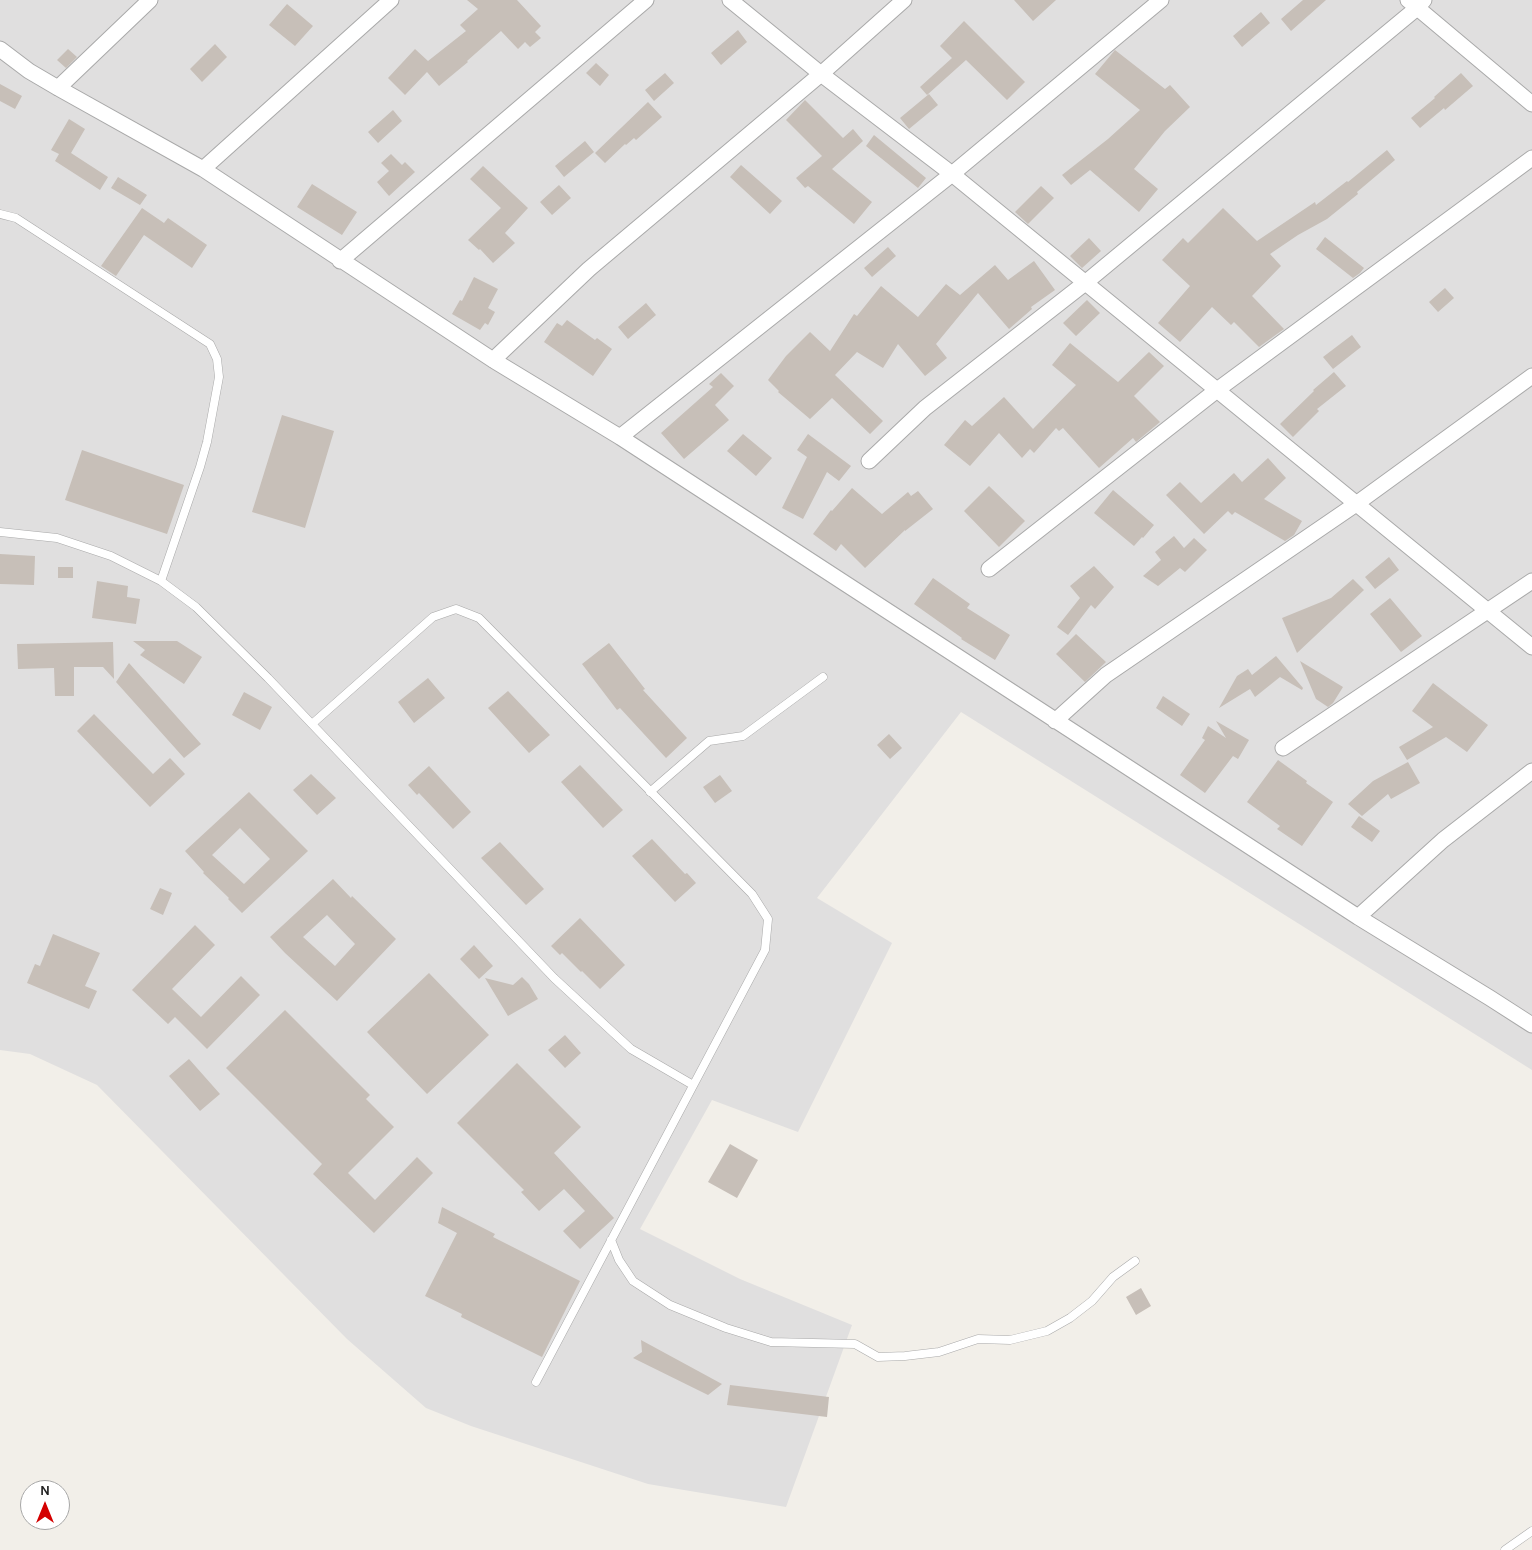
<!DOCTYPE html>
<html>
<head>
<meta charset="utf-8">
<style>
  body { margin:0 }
  #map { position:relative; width:1532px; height:1550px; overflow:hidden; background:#f2efe9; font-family:Karla,sans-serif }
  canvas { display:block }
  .north { position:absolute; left:20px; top:1480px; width:50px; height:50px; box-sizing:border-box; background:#fff; border:1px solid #a7a7a7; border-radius:50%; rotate:0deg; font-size:14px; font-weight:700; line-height:20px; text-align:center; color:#222 }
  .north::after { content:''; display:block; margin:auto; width:18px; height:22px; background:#d40000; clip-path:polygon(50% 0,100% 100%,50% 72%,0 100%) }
</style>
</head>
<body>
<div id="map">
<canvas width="1532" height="1550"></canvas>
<div class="north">N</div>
</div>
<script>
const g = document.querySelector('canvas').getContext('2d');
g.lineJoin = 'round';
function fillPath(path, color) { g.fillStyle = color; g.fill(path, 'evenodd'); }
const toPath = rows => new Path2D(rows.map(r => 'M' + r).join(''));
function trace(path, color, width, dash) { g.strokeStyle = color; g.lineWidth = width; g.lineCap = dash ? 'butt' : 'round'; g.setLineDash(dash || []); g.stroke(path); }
const residential = toPath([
  [0,0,1532,0,1532,1070,961,712,817,898,892,943,798,1132,712,1100,640,1229,740,1279,852,1325,786,1507,648,1484,471,1426,426,1408,347,1339,97,1085,30,1054,0,1050]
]);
const building = toPath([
  [467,0,517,0,541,26,535,32,541,38,530,47,525,42,518,49,501,31,467,61,468,62,439,86,427,72,405,95,388,78,415,49,428,61,466,31,460,25,478,9],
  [1014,0,1056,0,1033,21],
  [1303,0,1326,0,1291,31,1281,19],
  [287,4,313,26,295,46,269,25],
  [1261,12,1270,23,1242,47,1233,36],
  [964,21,1025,82,1007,100,966,60,927,95,920,87,952,58,940,46],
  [738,30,747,42,721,65,711,53],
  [215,44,227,57,202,82,190,69],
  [68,49,77,57,66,68,57,60],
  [1115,50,1165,89,1170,85,1190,107,1165,131,1134,169,1158,189,1139,212,1090,170,1071,185,1062,175,1108,139,1140,110,1095,74],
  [596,63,609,75,600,86,586,73],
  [665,73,674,83,654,101,645,90],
  [1461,73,1473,86,1445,110,1444,108,1420,128,1411,118,1435,98,1434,97],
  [0,84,22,96,15,109,0,101],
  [929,94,938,105,909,129,900,118],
  [805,100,843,138,853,129,863,141,832,169,872,202,854,224,808,186,805,188,796,178,822,156,786,120],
  [648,102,662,117,636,140,634,138,626,145,625,144,605,163,595,153],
  [393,110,402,121,378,143,368,132],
  [69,119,85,129,71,153,108,177,100,190,55,161,59,154,51,150],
  [874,135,926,178,918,188,866,146],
  [585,141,594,152,564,177,555,166],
  [1387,150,1395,160,1357,192,1358,194,1327,219,1298,235,1270,254,1281,266,1252,296,1284,329,1259,347,1234,322,1231,325,1212,307,1180,342,1158,323,1190,286,1162,260,1183,238,1188,243,1223,208,1257,241,1315,202,1316,205,1347,181,1348,182],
  [391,154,402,165,405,162,415,172,389,196,377,182,389,171,381,163],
  [741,165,782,201,770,214,730,177],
  [483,166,528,208,505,233,515,243,493,263,480,249,479,250,468,240,501,208,470,179],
  [118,177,147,195,140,205,111,188],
  [312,184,357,212,342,235,297,207],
  [559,185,571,198,552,215,540,202],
  [1041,186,1054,198,1028,224,1015,212],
  [142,208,164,223,168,218,207,245,192,268,144,235,116,276,101,266],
  [1325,237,1364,268,1360,273,1353,278,1316,249],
  [1089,238,1101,251,1082,268,1070,256],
  [888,247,896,256,872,277,864,268],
  [1034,261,1055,290,1031,307,1032,309,1009,329,978,293,936,344,947,358,925,376,898,344,883,368,857,352,835,375,883,421,870,434,832,398,810,419,778,392,779,391,768,380,786,356,810,332,830,351,854,314,857,316,881,286,918,317,946,284,960,295,995,265,1008,280],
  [474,277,498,289,488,308,495,312,488,325,485,323,480,330,452,314,460,300,462,301],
  [1445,288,1454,298,1438,312,1429,302],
  [1087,300,1100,313,1076,336,1063,323],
  [646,303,656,315,628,339,618,327],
  [567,320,595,340,597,338,612,349,593,376,544,342,557,323,562,326],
  [1352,335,1361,347,1333,369,1323,357],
  [1070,343,1118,382,1149,352,1164,366,1134,396,1160,422,1136,442,1133,438,1099,468,1063,428,1059,431,1056,428,1034,453,1030,449,1022,458,999,433,970,466,944,445,965,420,972,426,1004,397,1033,429,1076,385,1052,365],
  [1334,372,1346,386,1317,409,1319,411,1293,437,1280,424,1314,391,1313,390],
  [721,373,734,386,715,405,729,420,684,459,661,433,713,387,709,384],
  [282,415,334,431,305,528,252,512],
  [743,434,772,458,756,476,727,451],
  [808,434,851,466,839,481,827,472,803,519,782,508,807,457,797,450],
  [82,450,184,485,167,534,65,500],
  [1268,458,1286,478,1264,499,1302,521,1294,535,1285,541,1235,512,1232,515,1228,511,1204,534,1166,495,1180,482,1201,503,1234,473,1242,482],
  [989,486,1025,521,999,547,964,511],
  [852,488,882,514,908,492,911,496,918,491,933,509,905,531,905,530,865,568,841,544,836,551,813,534,831,510,832,511],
  [1113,490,1154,525,1143,538,1142,537,1134,546,1094,513],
  [1174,536,1184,548,1194,538,1207,550,1185,572,1180,568,1158,586,1143,576,1161,560,1155,552],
  [0,554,35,556,34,585,0,584],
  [1389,557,1399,570,1375,589,1365,577],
  [1094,566,1114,587,1095,609,1091,605,1068,635,1057,627,1080,598,1070,586],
  [58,567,73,567,73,578,58,578],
  [933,578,970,604,967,608,1010,635,995,660,961,639,962,638,914,604],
  [1353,579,1364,590,1297,653,1282,618,1331,598],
  [97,581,128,586,127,597,140,599,136,624,92,618],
  [1390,598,1422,636,1401,652,1370,614],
  [1076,634,1106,662,1085,682,1056,654],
  [133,641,177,641,202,657,184,684,140,655,145,650],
  [113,642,114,679,103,667,74,667,74,696,55,696,54,668,18,669,17,644],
  [609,643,645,689,643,690,687,738,666,758,620,708,617,710,582,664],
  [1276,656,1303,688,1302,690,1280,677,1255,697,1250,689,1219,708,1237,676,1248,669,1252,675],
  [1300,661,1343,687,1333,703,1328,707,1316,699],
  [129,663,201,744,184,758,116,682],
  [428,678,445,698,414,723,398,702],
  [1433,683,1488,725,1467,752,1446,737,1407,760,1399,747,1433,727,1412,711],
  [508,691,550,735,529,753,488,708],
  [244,692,272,707,260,730,232,715],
  [1163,696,1190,714,1182,726,1156,708],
  [94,714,153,774,170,758,185,774,150,807,77,731],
  [1216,721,1249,740,1238,759,1233,756,1205,793,1180,775,1205,740,1202,738,1208,726,1226,738],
  [889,734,902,748,890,759,877,745],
  [1278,760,1307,781,1306,783,1333,802,1302,846,1277,829,1280,826,1247,802],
  [1408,762,1420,783,1391,799,1388,794,1362,816,1348,804,1373,781],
  [580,765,623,810,603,828,561,782],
  [429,766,471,812,453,829,419,793,417,795,408,785],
  [311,774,336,798,317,815,293,790],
  [720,775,732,791,715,803,703,787],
  [249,792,308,851,242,913,228,899,229,898,203,873,204,872,185,851],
  [240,828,270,859,244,884,212,855],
  [1359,816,1380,831,1372,842,1351,827],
  [652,839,685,874,687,873,696,883,675,902,632,856],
  [500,842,544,889,526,905,481,858],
  [333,879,351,898,352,896,396,939,337,1001,285,953,270,937],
  [327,915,355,944,335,966,303,937],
  [160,888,172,893,163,915,150,909],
  [580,918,625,965,600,989,582,971,581,972,562,953,560,955,551,946],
  [195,925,215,945,172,989,201,1017,241,976,260,995,207,1049,175,1017,168,1024,132,990],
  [53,934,100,953,85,986,97,991,89,1009,27,983,35,964,40,966],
  [474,945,493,966,479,979,460,959],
  [429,973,489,1035,427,1094,367,1032],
  [522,977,529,984,538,999,508,1016,485,978,513,985],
  [285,1010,370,1095,366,1099,394,1127,348,1173,375,1200,417,1157,433,1173,374,1233,313,1174,322,1164,226,1068],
  [565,1035,581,1053,565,1068,548,1050],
  [189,1059,220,1094,200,1111,169,1076],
  [517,1063,581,1127,554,1153,614,1218,580,1249,563,1231,585,1211,564,1189,539,1211,521,1192,524,1190,457,1123],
  [730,1144,758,1160,737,1198,708,1182],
  [442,1207,495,1234,493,1237,580,1281,542,1357,461,1317,462,1314,425,1296,457,1233,438,1223],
  [1141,1288,1151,1306,1136,1315,1126,1297],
  [641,1340,722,1384,708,1395,633,1358,642,1352],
  [730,1385,829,1397,827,1417,727,1405]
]);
const service = toPath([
  [0,214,16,218,210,344,217,359,219,377,207,442,200,467,161,581],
  [0,532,57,538,111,556,161,581,196,607,268,678,554,978,631,1049,693,1085],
  [312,724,433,617,456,609,479,618,752,894,768,919,765,950,536,1382],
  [650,792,709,741,743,736,823,677],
  [611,1240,619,1260,633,1281,670,1305,726,1328,771,1342,855,1344,878,1357,905,1356,939,1352,978,1339,1010,1340,1047,1331,1070,1318,1092,1301,1113,1277,1135,1261],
  [1505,1550,1532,1531]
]);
const minor = toPath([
  [730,0,821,74,952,174,1532,647],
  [1408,0,1532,104],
  [0,49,29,71,58,88,203,169,493,360,620,437,1358,917,1490,998,1532,1025],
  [58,88,150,0],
  [203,169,391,0],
  [340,261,646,0],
  [493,360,589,269,821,74,904,0],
  [620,437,952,174,1161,0],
  [869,461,925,408,1085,283,1417,8,1424,0],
  [989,569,1217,390,1532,158],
  [1055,721,1106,675,1356,504,1532,376],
  [1283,748,1532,581],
  [1358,917,1443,840,1532,771]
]);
fillPath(residential, '#e0dfdf');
fillPath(building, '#c7bfb8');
trace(service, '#a9a9a9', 9);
trace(minor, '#a9a9a9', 17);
trace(service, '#fff', 8);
trace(minor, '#fff', 15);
</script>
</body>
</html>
